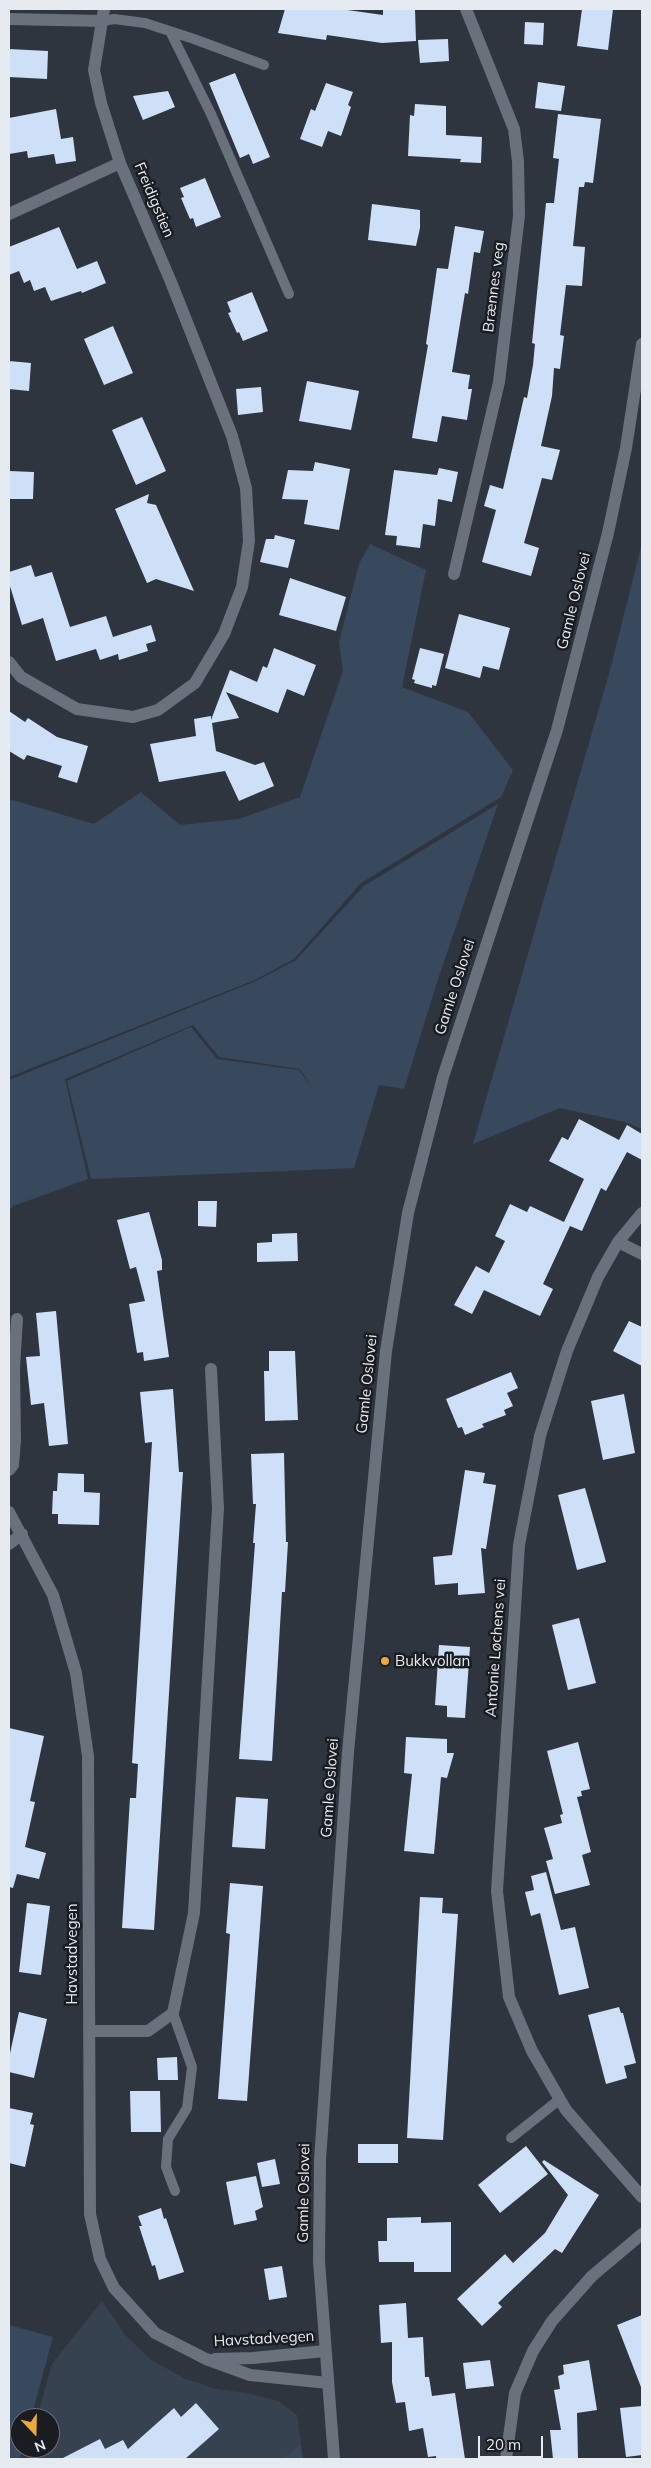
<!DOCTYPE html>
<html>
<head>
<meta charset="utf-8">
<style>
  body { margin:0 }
  #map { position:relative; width:651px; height:2468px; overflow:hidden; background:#2e353f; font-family:Mulish,sans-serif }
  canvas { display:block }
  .frame { position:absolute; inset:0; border:10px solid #e6ebf1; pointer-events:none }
  .north { position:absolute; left:10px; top:2408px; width:50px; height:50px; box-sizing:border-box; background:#191d21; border:1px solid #6b6f74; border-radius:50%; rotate:159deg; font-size:14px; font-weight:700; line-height:20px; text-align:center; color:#e6ebf1 }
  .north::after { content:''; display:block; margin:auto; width:18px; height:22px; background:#eda83c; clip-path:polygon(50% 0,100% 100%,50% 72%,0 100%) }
  .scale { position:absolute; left:478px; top:2436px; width:65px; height:22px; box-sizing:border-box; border:2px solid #e6ebf1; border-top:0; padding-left:6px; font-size:15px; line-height:18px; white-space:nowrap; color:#e6ebf1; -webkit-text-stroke:4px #191d21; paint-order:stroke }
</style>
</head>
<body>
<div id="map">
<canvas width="651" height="2468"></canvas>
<div class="frame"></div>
<div class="north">N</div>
<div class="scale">20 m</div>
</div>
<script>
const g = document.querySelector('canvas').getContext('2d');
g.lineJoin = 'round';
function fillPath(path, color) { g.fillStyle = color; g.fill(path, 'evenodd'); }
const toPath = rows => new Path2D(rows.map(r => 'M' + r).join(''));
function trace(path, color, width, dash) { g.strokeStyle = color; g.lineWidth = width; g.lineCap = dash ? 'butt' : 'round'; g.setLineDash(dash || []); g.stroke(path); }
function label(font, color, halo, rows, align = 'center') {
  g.font = font + ' Mulish,sans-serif'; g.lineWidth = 5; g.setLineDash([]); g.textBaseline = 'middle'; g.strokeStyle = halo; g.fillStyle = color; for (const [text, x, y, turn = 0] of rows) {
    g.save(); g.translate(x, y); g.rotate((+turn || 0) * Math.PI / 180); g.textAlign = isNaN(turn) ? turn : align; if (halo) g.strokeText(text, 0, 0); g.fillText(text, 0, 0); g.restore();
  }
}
const built = toPath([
  [102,2301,126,2336,151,2360,186,2379,216,2389,247,2393,278,2401,297,2415,301,2444,282,2459,26,2459,29,2448,50,2448,50,2418,37,2418,52,2364]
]);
const green = toPath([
  [642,543,642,1129,625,1122,560,1108,473,1144,610,670],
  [370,544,426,570,402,687,468,712,513,770,501,797,361,883,294,959,255,980,9,1077,9,799,94,824,141,792,180,825,239,819,300,797,343,671,339,642,359,564],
  [498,804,438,979,404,1089,379,1085,354,1168,91,1179,67,1081,191,1027,217,1059,299,1070,315,1092,300,1069,219,1057,193,1025,65,1079,88,1179,13,1206,9,1211,9,1080,256,981,296,960,364,886],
  [9,2325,53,2337,31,2418,20,2418,20,2448,23,2448,20,2459,9,2459],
  [301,2444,303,2459,282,2459]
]);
const building = toPath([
  [285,9,340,9,383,15,383,9,415,9,416,41,382,43,327,35,326,40,278,33],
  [582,9,613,9,608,50,577,46],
  [525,22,544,23,543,45,524,44],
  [448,39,449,61,420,63,418,40],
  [9,49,48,51,47,79,9,77],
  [235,73,270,157,253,164,249,154,240,158,209,83],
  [538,82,565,86,561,111,535,108],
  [326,83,353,92,348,105,351,107,341,136,328,131,322,147,300,139,311,109,315,111],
  [168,91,175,107,143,120,133,96],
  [415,104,446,106,446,135,482,137,481,163,460,162,461,159,408,156,410,115,414,116],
  [56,109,61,139,73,137,76,161,56,164,54,154,28,158,27,151,9,154,9,118],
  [558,114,601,119,593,183,585,182,584,187,579,187,573,246,585,247,582,286,566,285,560,335,564,336,560,369,554,368,552,396,541,446,560,450,552,480,542,478,524,543,539,548,531,576,482,562,496,510,484,506,490,485,503,489,524,397,527,398,533,365,535,344,532,343,546,203,554,203,559,159,553,158],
  [205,178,221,217,196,227,193,218,190,219,181,198,184,197,180,188],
  [372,204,420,210,420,228,416,246,368,240],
  [455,226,484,231,480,253,474,252,468,294,465,293,452,372,470,375,468,389,472,389,467,420,442,416,437,442,412,438,428,345,426,344,437,268,448,269],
  [59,227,77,269,97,261,106,283,82,293,81,291,51,301,45,287,34,291,30,280,24,283,19,271,9,275,9,247],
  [252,292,268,331,243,341,239,332,237,333,228,313,231,312,227,302],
  [113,326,133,373,104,385,84,339],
  [9,361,31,363,29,391,9,389],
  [307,381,359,391,351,430,299,421],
  [261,387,263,412,238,415,236,389],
  [142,417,166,471,136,485,112,430],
  [315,462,350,469,339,530,304,524,308,500,282,499,288,470,313,471],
  [439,468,458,472,452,502,438,499,435,526,423,524,420,548,396,545,397,536,385,535,394,470,437,475],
  [9,471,34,472,33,499,9,499],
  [149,494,147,503,156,505,194,591,156,579,147,583,115,509],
  [275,535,295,540,288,568,260,562,266,539,274,539],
  [31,565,35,577,52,572,70,627,106,616,113,637,151,625,156,641,146,644,148,651,119,660,118,654,100,660,96,649,56,661,43,618,22,625,9,583,9,572],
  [290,578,346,597,336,631,279,615],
  [459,614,510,628,499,670,483,666,480,678,445,668],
  [274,648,316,665,304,696,287,689,278,713,226,692,239,718,212,723,216,751,255,765,264,762,274,786,239,801,225,771,159,782,150,744,196,736,194,719,211,716,211,720,230,670,257,682,263,666,267,668],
  [420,648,444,654,436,686,432,685,432,688,414,683,415,680,412,679],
  [9,711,25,722,28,718,57,737,88,746,77,783,58,777,62,766,27,755,24,760,9,751],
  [579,1119,619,1140,627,1125,642,1134,642,1160,627,1152,606,1191,601,1188,582,1231,570,1226,543,1284,553,1289,540,1316,484,1290,472,1314,454,1305,476,1266,489,1273,505,1241,495,1236,510,1204,527,1212,530,1206,564,1222,584,1179,549,1161,562,1137,568,1140],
  [198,1201,217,1201,216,1227,198,1226],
  [149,1212,162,1260,162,1270,157,1271,169,1357,144,1361,143,1352,137,1353,129,1304,145,1301,136,1267,130,1269,117,1220],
  [297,1233,298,1261,257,1262,257,1243,272,1242,272,1234],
  [56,1311,68,1444,49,1446,44,1403,31,1405,26,1357,40,1356,36,1313],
  [629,1321,642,1327,642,1366,613,1351],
  [269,1351,295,1351,298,1420,265,1421,264,1371,269,1371],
  [511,1372,518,1388,507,1393,513,1406,504,1410,506,1415,482,1424,484,1427,465,1435,462,1427,458,1428,446,1399],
  [173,1389,179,1472,183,1472,154,1930,122,1928,130,1798,136,1798,138,1764,132,1763,152,1442,145,1443,140,1392],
  [624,1394,635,1453,603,1460,591,1401],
  [284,1453,286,1542,288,1542,285,1592,282,1592,272,1761,239,1759,255,1543,253,1543,256,1504,253,1504,251,1454],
  [465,1470,485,1473,483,1483,496,1485,486,1549,481,1548,485,1593,458,1595,458,1583,435,1585,433,1557,452,1555],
  [58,1473,84,1474,84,1492,100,1493,99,1525,58,1524,58,1514,52,1514,53,1491,57,1491],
  [585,1488,606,1562,577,1570,558,1495],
  [579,1618,596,1683,568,1690,552,1625],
  [439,1645,470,1647,465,1718,447,1717,447,1706,435,1705],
  [9,1728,44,1736,30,1801,35,1802,25,1847,46,1853,39,1879,17,1874,13,1888,9,1887],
  [406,1737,447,1739,447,1753,454,1753,447,1778,441,1777,434,1854,404,1851,412,1774,404,1773],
  [578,1742,590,1789,581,1791,582,1796,577,1797,591,1852,582,1855,590,1885,555,1894,546,1861,553,1859,544,1828,562,1823,560,1815,563,1814,547,1751],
  [236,1797,268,1799,265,1849,232,1847],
  [546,1872,561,1930,575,1927,589,1988,559,1995,540,1913,531,1916,525,1892,534,1890,531,1876],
  [230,1883,263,1886,247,2101,218,2099,230,1934,226,1933],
  [420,1897,443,1898,442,1913,458,1914,443,2140,407,2138],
  [27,1903,50,1906,41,1975,19,1972],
  [619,2007,621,2013,623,2013,636,2063,624,2066,627,2078,606,2084,588,2015],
  [19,2012,47,2019,34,2078,9,2072,9,2058],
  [177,2057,178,2080,158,2080,157,2058],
  [130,2091,160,2091,161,2132,131,2132],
  [9,2108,33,2113,30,2124,34,2125,25,2167,9,2163],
  [358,2144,398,2144,398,2163,358,2163],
  [526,2146,548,2174,500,2213,478,2185],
  [275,2159,280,2184,262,2187,257,2163],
  [544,2160,599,2195,562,2253,555,2249,498,2303,502,2307,482,2326,457,2299,505,2254,513,2263,545,2233,568,2195,542,2162],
  [256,2176,263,2207,255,2211,257,2220,234,2225,226,2182],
  [161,2208,164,2219,166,2218,184,2272,159,2280,155,2265,152,2266,139,2226,142,2226,138,2216],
  [421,2217,421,2223,451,2222,451,2272,414,2272,414,2262,379,2262,378,2241,387,2241,387,2218],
  [282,2266,287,2297,269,2300,264,2269],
  [406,2303,408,2338,423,2337,425,2377,429,2377,432,2396,455,2393,465,2459,436,2459,436,2456,428,2457,423,2428,409,2431,405,2402,396,2403,392,2382,392,2342,381,2343,379,2305],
  [642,2315,642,2387,641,2387,617,2325],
  [490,2360,494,2386,466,2389,463,2363],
  [589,2360,597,2410,577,2413,578,2459,553,2459,550,2430,561,2430,554,2390,560,2389,558,2376,564,2374,563,2365],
  [196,2403,219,2429,185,2459,61,2459,100,2439,105,2449,123,2440,128,2449,174,2408,181,2417],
  [642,2406,642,2455,626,2457,620,2408]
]);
const lane = toPath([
  [103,21,114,19,145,23,194,39,264,65],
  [170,31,211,114,289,294],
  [173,2013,192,2067,187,2108,168,2139,166,2167,175,2191],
  [511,2138,560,2099]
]);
const street = toPath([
  [9,19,103,21],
  [9,214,120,163],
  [454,574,499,382,519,216,518,161,514,129,466,9],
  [9,662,21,677,77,709,133,717,158,710,195,683,224,634,242,587,249,541,246,488,232,436,171,282,120,163,101,103,94,70,104,9],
  [642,1213,618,1242,598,1277,567,1351,540,1436,519,1545,497,1891,509,1997,532,2051,566,2110,642,2197],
  [618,1242,642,1254],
  [9,1470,13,1465,15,1440,14,1368,17,1319],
  [9,1512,53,1595,76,1673,88,1756,90,2214,100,2259,114,2288,155,2333,206,2359,250,2375,328,2383],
  [9,1544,22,1534],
  [89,2031,148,2031,173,2013,194,1913,218,1508,211,1369],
  [215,2359,253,2358,325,2351],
  [506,2459,515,2393,533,2351,552,2321,592,2276,642,2234]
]);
const secondary = toPath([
  [334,2459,319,2261,320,2160,348,1752,386,1351,408,1213,443,1077,557,730,608,533,626,448,642,344]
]);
const markers = [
  [385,1661,5,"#eda83c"]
];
const streetNames = [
  ["Freidigstien",154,200,67],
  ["Brænnes veg",494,287,-83],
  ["Gamle Oslovei",574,601,-76],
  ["Gamle Oslovei",455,987,-72],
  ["Gamle Oslovei",367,1384,-84],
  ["Antonie Løchens vei",496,1648,-86],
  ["Gamle Oslovei",330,1788,-86],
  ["Havstadvegen",72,1954,-90],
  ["Gamle Oslovei",304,2193,-89],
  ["Havstadvegen",264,2339,-3]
];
const poiNames = [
  ["Bukkvollan",395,1661]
];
fillPath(built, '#374250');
fillPath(green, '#38495d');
fillPath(building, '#cde0f8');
trace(lane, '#69717c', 10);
trace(street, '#69717c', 12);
trace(secondary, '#69717c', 12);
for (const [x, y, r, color] of markers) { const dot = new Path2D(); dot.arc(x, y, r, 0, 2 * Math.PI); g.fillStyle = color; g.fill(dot); trace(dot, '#191d21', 2); }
label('15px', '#e6ebf1', '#191d21', streetNames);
label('15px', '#e6ebf1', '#191d21', poiNames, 'left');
</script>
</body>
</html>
